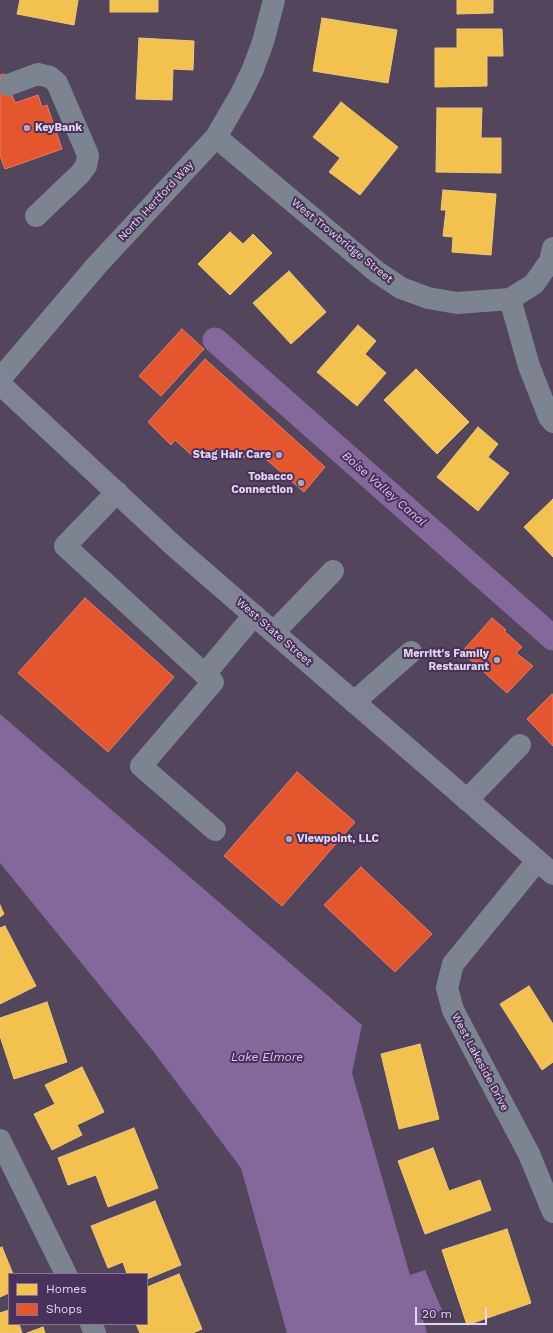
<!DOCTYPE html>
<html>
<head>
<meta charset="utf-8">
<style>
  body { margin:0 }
  #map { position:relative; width:553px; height:1333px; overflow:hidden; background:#52455c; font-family:"Work Sans",sans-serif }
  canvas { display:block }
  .legend { position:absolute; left:8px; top:1273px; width:140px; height:52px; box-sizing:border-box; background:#48315a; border:1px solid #867395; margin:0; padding:5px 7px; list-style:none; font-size:12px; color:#e3d6ee }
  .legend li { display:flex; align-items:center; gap:8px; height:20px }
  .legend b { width:20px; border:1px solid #867395 }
  .scale { position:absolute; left:415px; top:1307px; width:72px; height:18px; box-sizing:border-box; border:2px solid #e3d6ee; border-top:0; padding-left:5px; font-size:12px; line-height:14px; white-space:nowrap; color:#e3d6ee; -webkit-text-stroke:3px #48315a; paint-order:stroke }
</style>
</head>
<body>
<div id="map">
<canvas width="553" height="1333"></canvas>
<ul class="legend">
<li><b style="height:11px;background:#f2c14e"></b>Homes</li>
<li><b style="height:11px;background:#e4572e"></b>Shops</li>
</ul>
<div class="scale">20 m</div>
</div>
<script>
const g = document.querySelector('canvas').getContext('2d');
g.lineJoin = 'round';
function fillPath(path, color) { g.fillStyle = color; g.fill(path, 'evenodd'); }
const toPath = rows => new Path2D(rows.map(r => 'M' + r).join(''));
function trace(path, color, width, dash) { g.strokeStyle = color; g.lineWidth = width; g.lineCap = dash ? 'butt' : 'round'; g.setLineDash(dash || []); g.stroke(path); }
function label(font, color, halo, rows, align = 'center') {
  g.font = font + ' "Work Sans",sans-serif'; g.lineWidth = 4; g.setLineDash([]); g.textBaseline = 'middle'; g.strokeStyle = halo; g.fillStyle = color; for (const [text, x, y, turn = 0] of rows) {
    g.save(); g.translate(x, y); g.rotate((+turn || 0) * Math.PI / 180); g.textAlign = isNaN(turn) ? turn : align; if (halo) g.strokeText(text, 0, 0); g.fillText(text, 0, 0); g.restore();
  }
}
const water = toPath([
  [0,714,362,1025,352,1073,410,1275,425,1270,442,1310,424,1317,419,1306,427,1333,287,1333,241,1168,153,1051,0,863]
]);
const homes = toPath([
  [20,0,78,0,74,25,17,14,20,0],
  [110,0,158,0,158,12,110,12,110,0],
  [457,0,493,0,493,13,457,14,457,0],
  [322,18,397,30,388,83,313,71,322,18],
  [457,29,502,29,503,56,487,56,487,86,435,87,435,48,457,48,457,29],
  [139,38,194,41,193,70,173,69,172,100,136,99,139,38],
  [341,102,398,147,360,195,329,172,340,158,313,137,341,102],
  [437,108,482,108,481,138,501,138,501,173,436,172,437,108],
  [443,190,496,194,491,255,452,252,453,237,443,236,446,210,441,210,443,190],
  [230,232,243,244,253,234,272,253,230,295,198,264,230,232],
  [289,271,326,312,291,344,253,303,289,271],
  [358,325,376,341,365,354,386,373,357,406,317,372,358,325],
  [416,369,469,422,437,454,384,400,416,369],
  [478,427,498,444,488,457,509,473,478,511,437,477,478,427],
  [553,499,553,557,524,527,553,499],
  [0,905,4,914,0,917,0,905],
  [5,926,36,986,0,1004,0,928,5,926],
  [529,986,553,1024,553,1062,542,1070,500,1004,529,986],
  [47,1002,67,1062,14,1079,0,1036,0,1018,47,1002],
  [420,1044,439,1119,399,1129,381,1054,420,1044],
  [82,1067,104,1112,77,1125,82,1135,52,1150,34,1114,55,1104,45,1085,82,1067],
  [134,1128,158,1188,108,1207,96,1175,68,1185,58,1158,134,1128],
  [433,1148,449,1191,480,1180,491,1210,425,1234,398,1161,433,1148],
  [155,1201,181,1265,147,1279,147,1274,127,1274,123,1262,108,1268,91,1226,155,1201],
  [507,1229,531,1303,467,1325,442,1250,507,1229],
  [2,1247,13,1274,9,1274,9,1293,0,1297,0,1248,2,1247],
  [179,1274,202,1329,193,1333,140,1333,136,1324,147,1324,147,1287,179,1274],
  [9,1310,9,1324,19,1324,22,1333,0,1333,0,1313,9,1310],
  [43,1327,45,1333,27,1333,43,1327]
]);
const shops = toPath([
  [4,74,15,103,38,95,42,107,47,105,62,149,5,169,0,156,0,75,4,74],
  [182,329,204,349,161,396,139,376,182,329],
  [205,359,325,467,304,492,253,448,249,457,195,458,175,440,171,445,148,422,205,359],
  [85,598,174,677,108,752,18,673,85,598],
  [492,618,506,630,504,631,522,647,516,653,533,666,507,693,462,652,492,618],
  [552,694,553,696,553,746,527,719,552,694],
  [297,772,355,822,282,906,224,856,297,772],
  [361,867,432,934,395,972,324,905,361,867]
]);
const canal = toPath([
  [215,340,553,638]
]);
const minor = toPath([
  [8,85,38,74,50,77,57,83,88,155,86,166,80,174,36,216],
  [216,137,377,272,401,288,428,298,457,303,510,299,534,284,550,261,553,248],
  [510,299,529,366,549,417,553,422],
  [0,379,97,265,216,137,241,94,253,69,263,42,274,0],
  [117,492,65,546,213,682,141,766,215,830],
  [274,632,333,571],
  [205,674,254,615],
  [354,702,411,652],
  [467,800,520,745],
  [537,861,453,964,447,988,453,1010,529,1154,553,1212],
  [0,1140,66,1274],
  [91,1324,95,1333]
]);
const major = toPath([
  [0,384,175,547,553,874]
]);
const markers = [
  [27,128,4,"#b0a3bb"],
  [279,455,4,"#b0a3bb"],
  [301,483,4,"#b0a3bb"],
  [497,660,4,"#b0a3bb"],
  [289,839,4,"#b0a3bb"]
];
const poiNames = [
  ["KeyBank",35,128,"left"],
  ["Stag Hair Care",271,455],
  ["Tobacco",293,477],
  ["Connection",293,490],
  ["Merritt's Family",489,654],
  ["Restaurant",489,667],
  ["Viewpoint, LLC",297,839,"left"]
];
const streetNames = [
  ["North Hertford Way",156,201,-47],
  ["West Trowbridge Street",342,241,39],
  ["West State Street",274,632,41],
  ["West Lakeside Drive",480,1062,62]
];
const waterNames = [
  ["Boise Valley Canal",384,489,41],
  ["Lake Elmore",267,1057]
];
fillPath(water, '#84689b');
fillPath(homes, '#f2c14e');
trace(homes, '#eec77e', 1);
fillPath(shops, '#e4572e');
trace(shops, '#e47d68', 1);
trace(canal, '#84689b', 25);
trace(minor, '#7c8492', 22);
trace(major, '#808393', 22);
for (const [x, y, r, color] of markers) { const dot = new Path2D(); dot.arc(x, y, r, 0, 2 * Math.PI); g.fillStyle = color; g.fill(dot); trace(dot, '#48315a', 1.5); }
label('bold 11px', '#e3d6ee', '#48315a', poiNames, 'right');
label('11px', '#e3d6ee', '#48315a', streetNames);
label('italic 12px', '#dfc6f5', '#48315a', waterNames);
</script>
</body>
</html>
